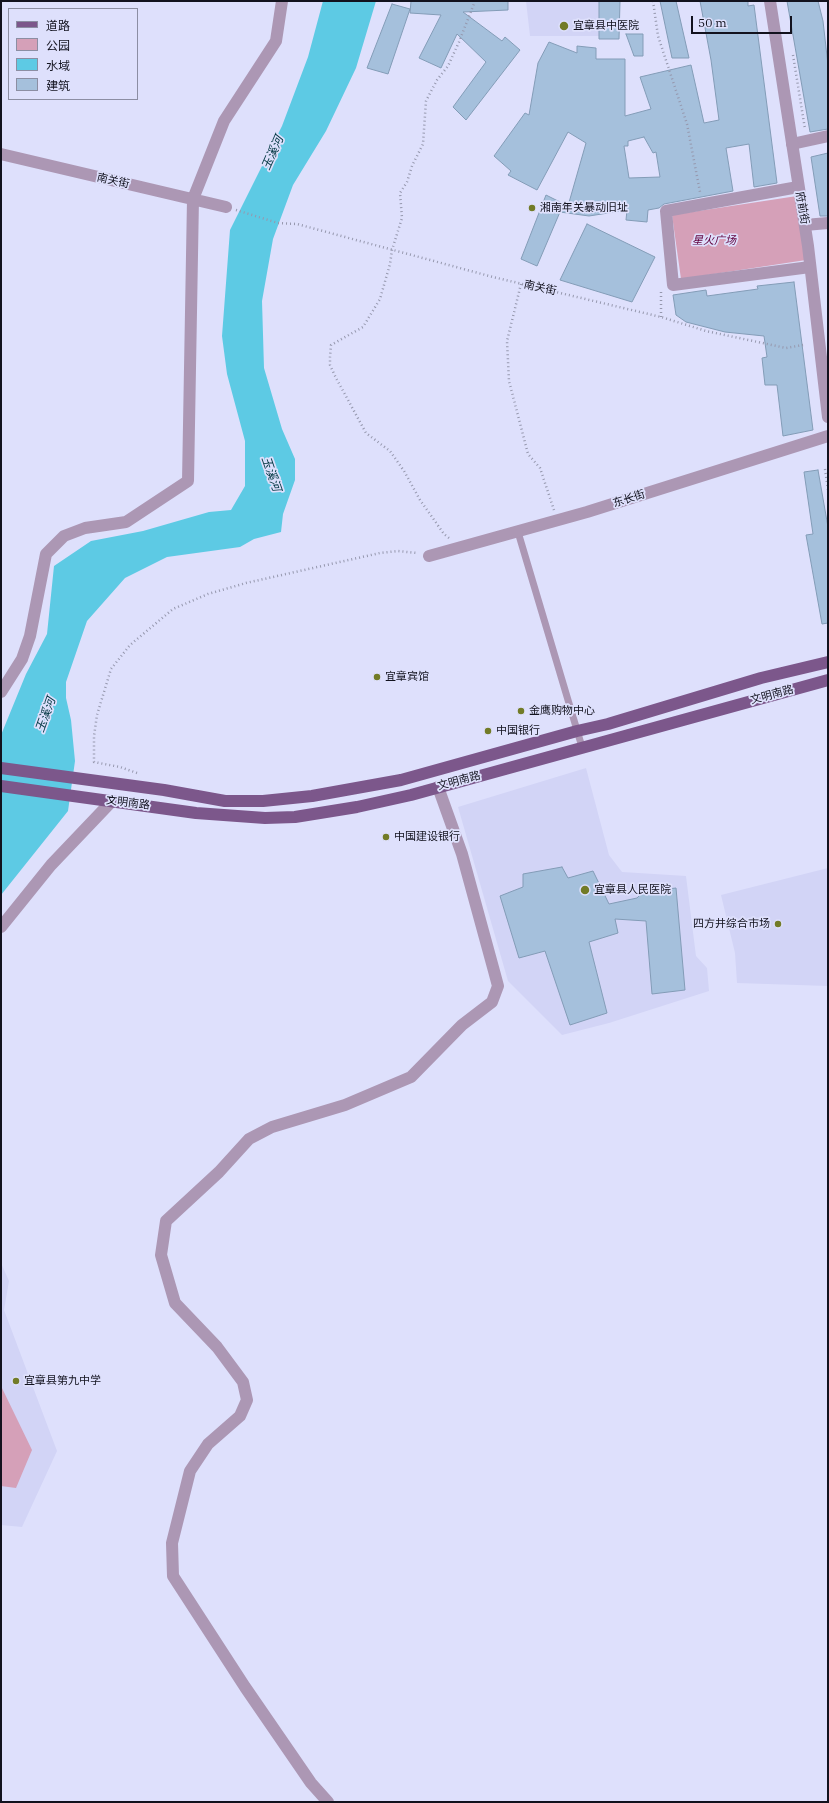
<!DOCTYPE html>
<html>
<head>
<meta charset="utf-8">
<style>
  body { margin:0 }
  #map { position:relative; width:829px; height:1803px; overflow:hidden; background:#dee0fc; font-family:"IBM Plex Serif","Noto Sans SC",serif }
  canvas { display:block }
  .frame { position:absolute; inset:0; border:2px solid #12121e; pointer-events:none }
  .legend { position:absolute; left:8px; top:8px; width:130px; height:92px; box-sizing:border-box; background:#dee0fc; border:1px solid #8c8ea3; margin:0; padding:5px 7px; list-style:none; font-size:12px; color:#12121e }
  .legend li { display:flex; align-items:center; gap:8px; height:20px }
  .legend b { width:20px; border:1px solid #8c8ea3 }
  .scale { position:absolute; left:691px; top:16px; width:101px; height:18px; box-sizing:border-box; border:2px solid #12121e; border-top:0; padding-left:5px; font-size:12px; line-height:14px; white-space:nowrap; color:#12121e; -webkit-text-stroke:3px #dee0fc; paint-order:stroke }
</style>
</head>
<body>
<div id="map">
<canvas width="829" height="1803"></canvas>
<div class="frame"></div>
<ul class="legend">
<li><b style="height:5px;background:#7c578b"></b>道路</li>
<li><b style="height:11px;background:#d5a0b8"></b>公园</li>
<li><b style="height:11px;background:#5dcae4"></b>水域</li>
<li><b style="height:11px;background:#a5c0dc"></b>建筑</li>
</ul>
<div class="scale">50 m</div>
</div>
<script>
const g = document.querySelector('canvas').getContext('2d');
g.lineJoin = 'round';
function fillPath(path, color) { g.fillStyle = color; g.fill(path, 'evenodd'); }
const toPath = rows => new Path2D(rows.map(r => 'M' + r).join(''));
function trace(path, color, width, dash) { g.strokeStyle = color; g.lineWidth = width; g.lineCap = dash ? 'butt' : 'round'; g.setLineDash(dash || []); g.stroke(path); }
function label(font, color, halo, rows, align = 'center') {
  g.font = font + ' "IBM Plex Serif","Noto Sans SC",serif'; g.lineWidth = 3.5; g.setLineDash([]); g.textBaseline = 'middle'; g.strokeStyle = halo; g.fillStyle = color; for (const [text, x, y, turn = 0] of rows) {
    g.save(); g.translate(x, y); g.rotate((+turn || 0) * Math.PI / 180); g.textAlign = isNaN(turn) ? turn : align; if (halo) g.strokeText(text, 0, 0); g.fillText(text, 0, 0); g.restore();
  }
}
const built = toPath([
  [526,1,599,1,599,36,530,36],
  [586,768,609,855,622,872,686,876,696,956,707,968,709,991,609,1023,562,1035,508,981,458,807],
  [828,868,828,986,737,983,735,953,721,895],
  [1,1263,9,1281,4,1310,57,1451,22,1527,1,1525]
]);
const green = toPath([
  [797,196,806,260,681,279,672,215],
  [1,1386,32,1450,16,1488,1,1486]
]);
const water = toPath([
  [323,1,376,1,356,68,326,131,293,185,273,239,262,301,264,368,282,429,295,459,295,480,283,514,281,532,254,539,240,547,167,557,125,578,87,621,66,682,66,698,71,720,75,761,68,811,1,895,1,735,26,674,47,634,54,566,91,541,143,531,209,512,231,510,245,486,245,441,227,374,222,336,230,230,282,126,308,57]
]);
const building = toPath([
  [411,1,508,1,508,10,463,12,502,41,505,37,520,50,466,120,453,107,486,62,457,34,441,68,419,58,441,15,410,13,411,1],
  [599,1,620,1,619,39,599,39,599,1],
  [660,1,676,1,689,58,672,58,660,1],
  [700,1,748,1,748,6,754,5,777,183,754,187,749,144,726,148,733,191,664,204,659,208,648,210,647,222,626,220,627,210,589,216,560,212,537,266,521,259,546,195,568,206,586,143,568,132,537,190,508,175,511,171,494,156,525,113,529,115,538,63,549,42,577,53,577,46,596,48,596,59,625,59,625,116,651,109,640,77,691,65,704,123,719,120,711,60,700,1],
  [644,137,653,153,656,152,660,177,629,178,624,146,628,146,628,141,644,137],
  [787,1,818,1,823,21,828,65,828,129,810,132,787,1],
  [392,4,410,9,388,74,367,68,392,4],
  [626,34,643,34,643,56,634,56,626,34],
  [828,153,828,216,820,216,811,157,828,153],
  [587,224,655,257,632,302,560,280,587,224],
  [794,282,813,430,783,436,777,385,765,385,762,358,767,357,764,336,725,332,686,322,676,315,673,295,706,290,707,296,758,289,757,286,794,282],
  [818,470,828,527,828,623,822,624,806,535,813,534,804,472,818,470],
  [562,867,568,878,593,871,609,904,637,898,643,892,676,888,685,990,652,994,646,921,615,919,618,933,589,942,607,1013,570,1025,545,951,519,958,500,896,523,887,523,874,562,867]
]);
const path = toPath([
  [653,1,658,36,687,124,700,192],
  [793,55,805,129],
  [236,210,278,223,297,224,493,277,661,317,706,331,786,348,803,345],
  [521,284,507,341,509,381,528,454,540,468,554,510],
  [661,317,661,290],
  [825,469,828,490],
  [449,538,444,534,420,500,404,471,390,451,366,433,336,378,330,365,330,357,331,345,363,327,380,299,390,264,392,250,402,218,400,193,407,182,412,166,423,144,426,101,437,80,448,66,459,42,475,1],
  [137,773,120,767,94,762,94,736,97,715,111,669,130,645,173,609,208,594,246,583,380,553,398,551,417,553]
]);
const service = toPath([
  [518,532,582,747]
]);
const minor = toPath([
  [792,144,828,136],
  [1,154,226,207],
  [798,187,666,211,673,285,810,267],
  [805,225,828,223],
  [429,556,587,512,828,436],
  [1,692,22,659,30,636,46,554,64,536,85,528,126,522,188,481,193,199,224,121,276,41,282,1],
  [1,927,51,865,111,802],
  [328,1802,311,1783,245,1687,173,1576,172,1543,190,1471,208,1444,240,1416,247,1400,243,1382,217,1347,175,1303,161,1255,166,1221,219,1172,249,1139,272,1127,345,1105,411,1077,462,1025,492,1002,498,986,494,971,462,854,438,787]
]);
const tertiary = toPath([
  [770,1,808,246,828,417]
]);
const primary = toPath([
  [1,768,164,790,225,801,263,801,312,796,401,780,577,731,608,724,761,678,828,662],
  [1,786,196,813,265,818,295,817,357,807,411,795,828,680]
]);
const markers = [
  [564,26,5,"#727b27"],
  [532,208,4,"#727b27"],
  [377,677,4,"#727b27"],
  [521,711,4,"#727b27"],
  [488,731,4,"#727b27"],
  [386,837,4,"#727b27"],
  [585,890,5,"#727b27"],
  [778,924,4,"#727b27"],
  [16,1381,4,"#727b27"]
];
const poiNames = [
  ["宜章县中医院",573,26],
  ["湘南年关暴动旧址",540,208],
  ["宜章宾馆",385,677],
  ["金鹰购物中心",529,711],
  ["中国银行",496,731],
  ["中国建设银行",394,837],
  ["宜章县人民医院",594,890],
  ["四方井综合市场",770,924,"right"],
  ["宜章县第九中学",24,1381]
];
const streetNames = [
  ["南关街",113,181,13],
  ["府前街",802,208,80],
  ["南关街",540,288,13],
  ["东长街",629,499,-18],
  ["文明南路",772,695,-15],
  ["文明南路",459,781,-15],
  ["文明南路",128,803,7]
];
const parkNames = [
  ["星火广场",714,241]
];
const waterNames = [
  ["玉溪河",273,153,-66],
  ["玉溪河",271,474,71],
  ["玉溪河",46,715,-70]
];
fillPath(built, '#d2d4f6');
fillPath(green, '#d5a0b8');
fillPath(water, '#5dcae4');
fillPath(building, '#a5c0dc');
trace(building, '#839cb7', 1);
trace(path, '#9698ae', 2.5, [1, 3]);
trace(service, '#ac97b4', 7);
trace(minor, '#ac97b4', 12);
trace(tertiary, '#ac97b4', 12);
trace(primary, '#7c578b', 12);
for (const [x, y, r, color] of markers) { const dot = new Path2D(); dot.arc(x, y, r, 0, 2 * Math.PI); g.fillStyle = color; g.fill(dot); trace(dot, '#dee0fc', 1.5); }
label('11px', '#12121e', '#dee0fc', poiNames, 'left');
label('11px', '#12121e', '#dee0fc', streetNames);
label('italic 11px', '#60003d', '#dee0fc', parkNames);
label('italic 12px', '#023742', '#dee0fc', waterNames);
</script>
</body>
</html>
